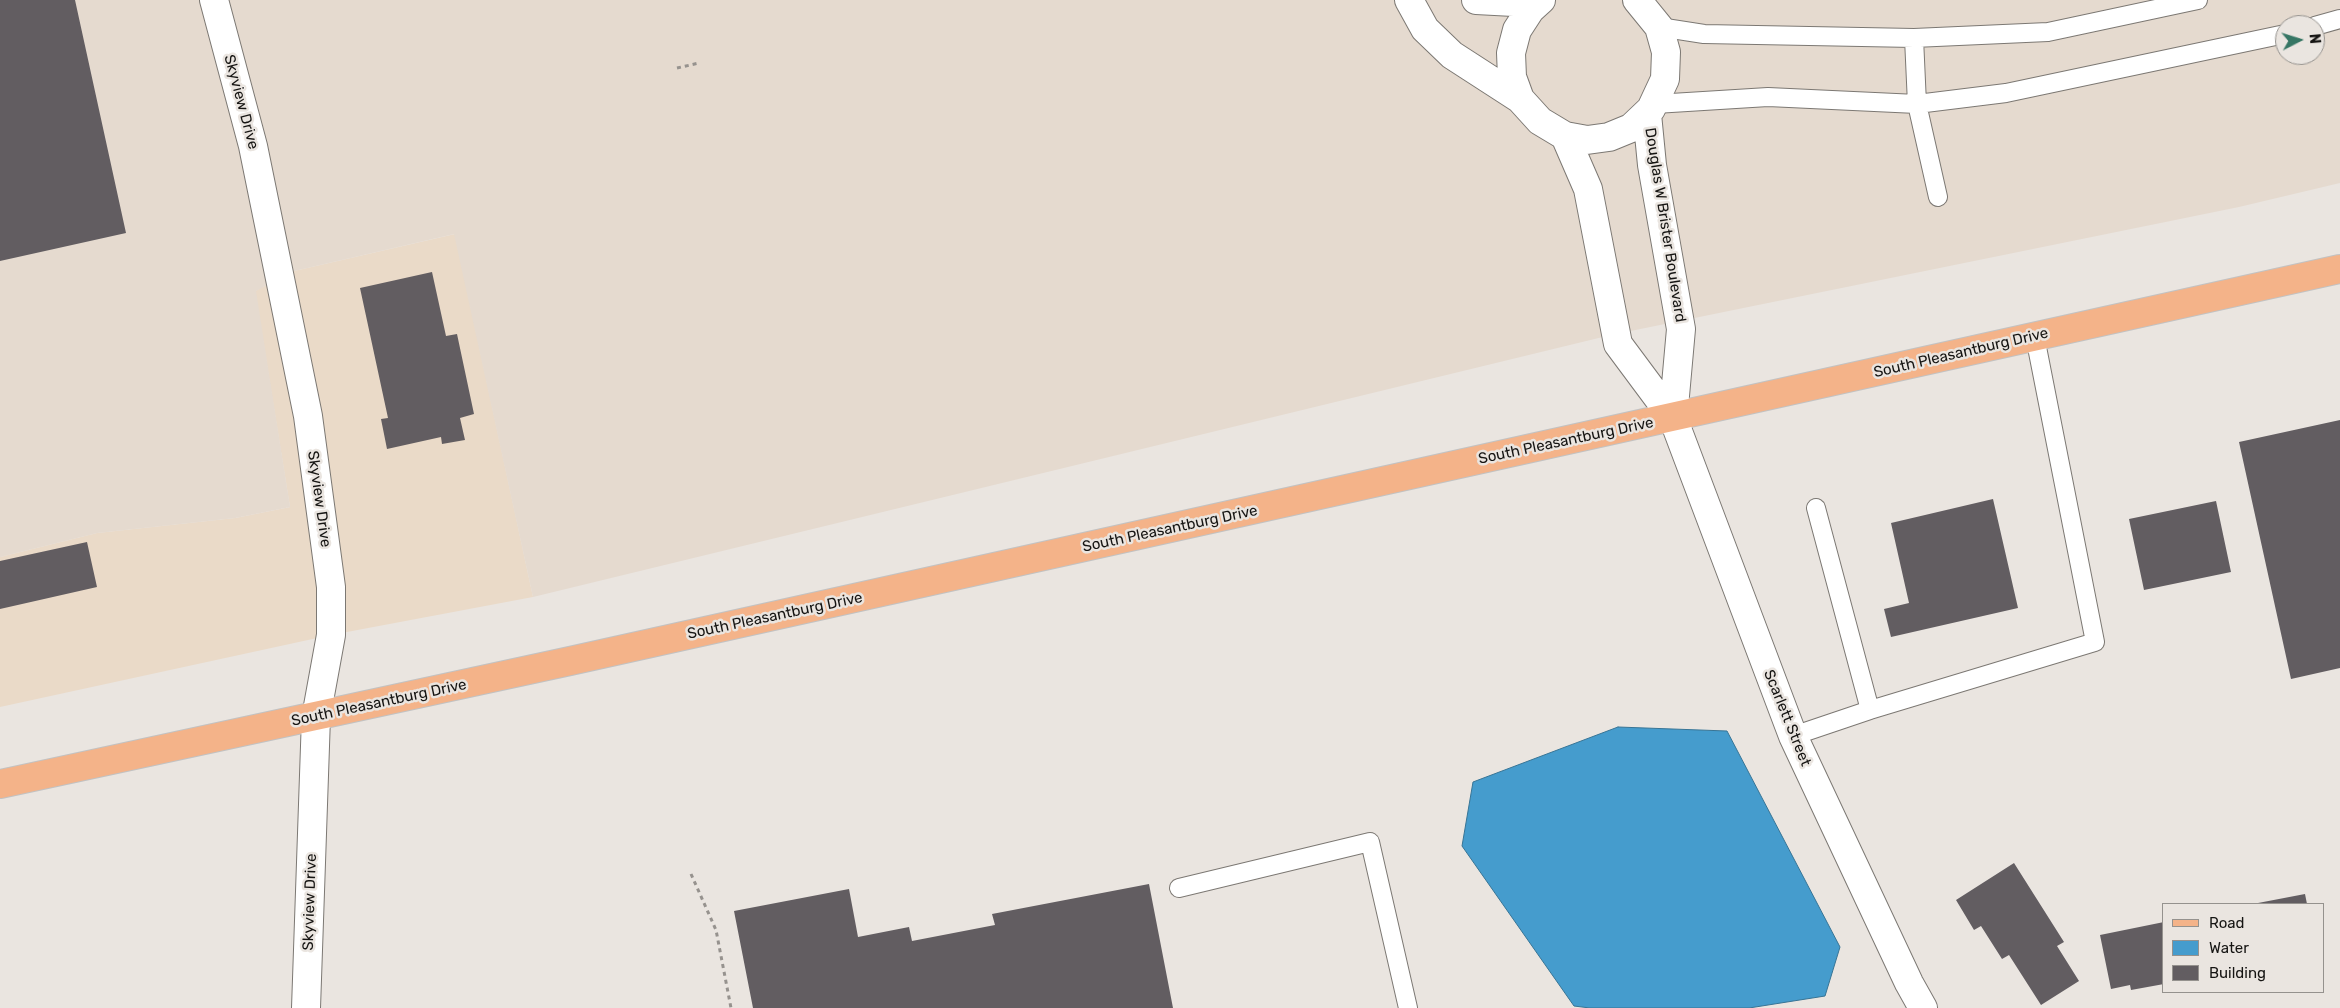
<!DOCTYPE html>
<html>
<head>
<meta charset="utf-8">
<style>
  body { margin:0 }
  #map { position:relative; width:2340px; height:1008px; overflow:hidden; background:#eae5e0; font-family:Rubik,sans-serif }
  canvas { display:block }
  .legend { position:absolute; left:2162px; top:903px; width:162px; height:90px; box-sizing:border-box; background:#eae5e0; border:1px solid #95928e; margin:0; padding:6px 9px; list-style:none; font-size:15px; color:#161513 }
  .legend li { display:flex; align-items:center; gap:10px; height:25px }
  .legend b { width:25px; border:1px solid #95928e }
  .north { position:absolute; left:2275px; top:15px; width:50px; height:50px; box-sizing:border-box; background:#eae5e0; border:1px solid #95928e; border-radius:50%; rotate:85deg; font-size:14px; font-weight:700; line-height:20px; text-align:center; color:#161513 }
  .north::after { content:''; display:block; margin:auto; width:18px; height:22px; background:#367664; clip-path:polygon(50% 0,100% 100%,50% 72%,0 100%) }
</style>
</head>
<body>
<div id="map">
<canvas width="2340" height="1008"></canvas>
<ul class="legend">
<li><b style="height:6px;background:#f4b389"></b>Road</li>
<li><b style="height:14px;background:#459ccd"></b>Water</li>
<li><b style="height:14px;background:#625d61"></b>Building</li>
</ul>
<div class="north">N</div>
</div>
<script>
const g = document.querySelector('canvas').getContext('2d');
g.lineJoin = 'round';
function fillPath(path, color) { g.fillStyle = color; g.fill(path, 'evenodd'); }
const toPath = rows => new Path2D(rows.map(r => 'M' + r).join(''));
function trace(path, color, width, dash) { g.strokeStyle = color; g.lineWidth = width; g.lineCap = dash ? 'butt' : 'round'; g.setLineDash(dash || []); g.stroke(path); }
function label(font, color, halo, rows, align = 'center') {
  g.font = font + ' Rubik,sans-serif'; g.lineWidth = 5; g.setLineDash([]); g.textBaseline = 'middle'; g.strokeStyle = halo; g.fillStyle = color; for (const [text, x, y, turn = 0] of rows) {
    g.save(); g.translate(x, y); g.rotate((+turn || 0) * Math.PI / 180); g.textAlign = isNaN(turn) ? turn : align; if (halo) g.strokeText(text, 0, 0); g.fillText(text, 0, 0); g.restore();
  }
}
const commercial = toPath([
  [455,234,533,597,331,635,0,707,0,557,97,533,235,518,290,507,255,291,294,271]
]);
const built = toPath([
  [0,0,2340,0,2340,183,2239,207,1611,335,533,597,454,234,294,271,256,291,290,507,235,518,97,533,0,557],
  [2285,25,2315,25,2315,55,2285,55]
]);
const water = toPath([
  [1618,727,1727,731,1840,947,1825,996,1749,1008,1590,1008,1574,1006,1462,846,1473,782,1618,727]
]);
const building = toPath([
  [0,0,75,0,126,233,0,261],
  [432,272,446,336,457,334,474,414,460,418,465,440,442,444,441,437,387,449,381,419,388,418,360,288],
  [2340,420,2340,668,2291,679,2239,442],
  [1993,499,2018,608,1891,637,1884,609,1909,603,1891,523],
  [2216,501,2231,572,2144,590,2129,519],
  [87,542,97,587,0,609,0,561],
  [2014,863,2064,942,2057,946,2079,981,2041,1005,2009,955,2002,959,1981,926,1974,930,1956,900],
  [1149,884,1173,1008,753,1008,734,911,849,889,858,937,909,927,912,941,995,925,992,914],
  [2305,894,2307,904,2258,904,2258,903],
  [2164,922,2164,984,2131,990,2130,985,2111,989,2100,935]
]);
const path = toPath([
  [677,68,699,63],
  [691,874,716,930,731,1008]
]);
const lane = toPath([
  [2315,26,2340,19],
  [1659,27,1704,34,1914,38,2048,32,2198,0],
  [1914,38,1917,104,1938,197],
  [1655,104,1768,97,1917,104,2006,93,2285,34],
  [1816,508,1870,710],
  [1793,736,1870,710,2095,642,2035,337],
  [1179,888,1370,842,1408,1008]
]);
const street = toPath([
  [214,0,253,146,308,416,331,587,331,635,316,717,306,1008],
  [1409,0,1425,29,1452,55,1520,99],
  [1476,0,1514,2,1524,0],
  [1541,0,1530,10,1517,30,1511,53,1512,77,1520,99,1540,121,1565,136,1587,140,1609,137,1631,128,1651,109,1665,79,1666,52,1659,27,1637,0],
  [1647,114,1652,165,1681,329,1673,418],
  [1565,136,1588,189,1618,344,1673,418,1793,736,1909,983,1923,1008]
]);
const primary = toPath([
  [0,784,570,661,2340,269]
]);
const streetNames = [
  ["Skyview Drive",241,102,75],
  ["Douglas W Brister Boulevard",1665,225,81],
  ["South Pleasantburg Drive",1961,353,-13],
  ["South Pleasantburg Drive",1566,441,-12],
  ["Skyview Drive",319,499,82],
  ["South Pleasantburg Drive",1170,529,-12],
  ["South Pleasantburg Drive",775,616,-12],
  ["South Pleasantburg Drive",379,703,-12],
  ["Scarlett Street",1787,718,68],
  ["Skyview Drive",310,902,-88]
];
fillPath(commercial, '#eadac8');
fillPath(built, '#e5dacf');
fillPath(water, '#459ccd');
trace(water, '#377495', 1);
fillPath(building, '#625d61');
trace(lane, '#7c7873', 20);
trace(street, '#7c7873', 30);
trace(primary, '#c2c2c2', 30);
trace(path, '#96928e', 3, [4, 4]);
trace(lane, '#fff', 18);
trace(street, '#fff', 28);
trace(primary, '#f4b389', 28);
label('15px', '#161513', '#eae5e0', streetNames);
</script>
</body>
</html>
